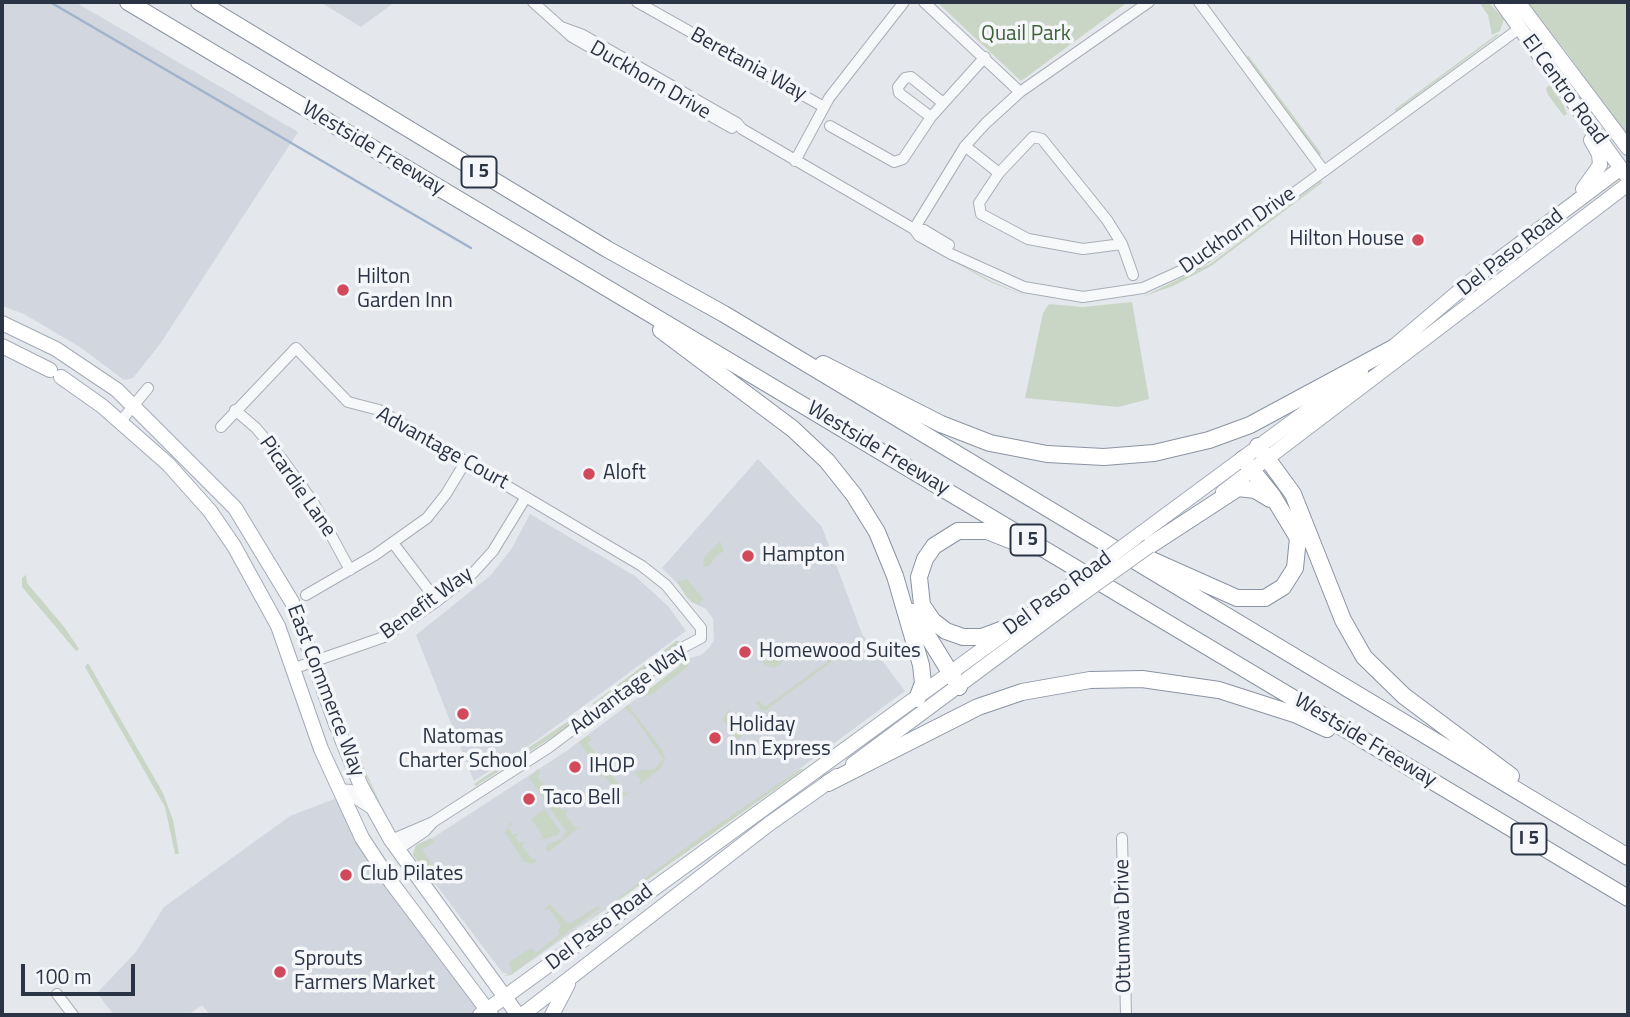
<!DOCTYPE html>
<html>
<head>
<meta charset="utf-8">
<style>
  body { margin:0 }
  #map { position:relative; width:1630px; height:1017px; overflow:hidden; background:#e4e7ec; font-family:"Titillium Web",sans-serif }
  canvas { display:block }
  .frame { position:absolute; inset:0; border:4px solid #2b3445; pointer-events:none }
  .scale { position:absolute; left:21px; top:964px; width:114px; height:32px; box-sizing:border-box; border:4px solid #2b3445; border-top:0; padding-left:9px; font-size:21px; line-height:24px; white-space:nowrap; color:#2b3445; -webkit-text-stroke:5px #f4f6f9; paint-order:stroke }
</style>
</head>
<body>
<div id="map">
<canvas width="1630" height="1017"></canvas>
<div class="frame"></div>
<div class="scale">100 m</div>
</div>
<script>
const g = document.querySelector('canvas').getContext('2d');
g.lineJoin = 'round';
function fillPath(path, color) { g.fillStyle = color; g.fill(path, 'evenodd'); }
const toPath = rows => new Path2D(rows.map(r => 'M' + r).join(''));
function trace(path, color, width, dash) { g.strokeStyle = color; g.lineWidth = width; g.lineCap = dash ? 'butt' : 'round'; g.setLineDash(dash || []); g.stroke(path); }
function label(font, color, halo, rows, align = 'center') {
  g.font = font + ' "Titillium Web",sans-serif'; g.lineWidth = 7; g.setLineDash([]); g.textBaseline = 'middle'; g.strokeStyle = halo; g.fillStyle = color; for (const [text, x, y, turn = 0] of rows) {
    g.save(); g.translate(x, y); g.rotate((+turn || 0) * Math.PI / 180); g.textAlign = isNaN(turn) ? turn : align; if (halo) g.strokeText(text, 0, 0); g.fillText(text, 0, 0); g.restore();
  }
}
const built = toPath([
  [2,2,75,2,298,132,160,344,133,378,124,380,80,347,24,314,2,306],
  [320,2,395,2,361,27],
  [758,459,822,527,862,634,905,691,704,839,511,975,502,972,413,854,414,850,565,752,680,666,683,660,701,655,709,648,714,640,713,619,706,609,691,602,684,590,662,568],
  [530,514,635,576,668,606,686,631,537,740,474,781,416,635,491,575,512,548],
  [337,798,481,1007,470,1015,210,1015,202,1005,188,1015,114,1015,97,993,136,952,164,907,290,816]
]);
const green = toPath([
  [937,2,1128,2,1021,81],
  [1479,2,1488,2,1504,19,1500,31,1492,35,1488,15],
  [1525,2,1628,2,1628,139,1565,50],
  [1500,34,1396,111,1394,110,1496,35],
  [1248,55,1321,153,1320,156,1247,57],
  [1550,85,1563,104,1567,114,1564,116,1548,95,1546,88],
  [1321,181,1323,182,1211,266,1173,286,1142,297,1210,264],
  [920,242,991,281,1031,298,990,282],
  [1132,302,1149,399,1118,407,1025,398,1043,313,1049,304,1083,307],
  [720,541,724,551,716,556,709,566,703,567,704,557],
  [26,575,27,583,65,628,79,649,76,651,22,587,22,578],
  [687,579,703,599,699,605,688,599,677,582],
  [676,641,681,641,595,706,592,704],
  [773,648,780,650,783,656,782,663,774,668,765,665,762,659,763,655],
  [839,653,841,655,766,710,762,711,756,703,758,700,765,707],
  [691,658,687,667,651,695,640,696,679,666,682,659],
  [88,663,163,793,173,820,179,854,175,854,165,807,85,667],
  [628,705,663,751,665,759,661,768,638,786,641,780,636,774,631,776,637,771,655,769,663,759,633,715,624,708],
  [729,710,745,732,738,740,722,719],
  [576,716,578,719,554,736,476,786,474,784],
  [350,730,365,770,390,825,356,756],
  [588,735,591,739,588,743,605,765,611,765,607,768,625,793,630,792,618,801,615,799,619,795,604,776,598,777,602,774,579,742],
  [538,769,540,774,537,777,562,810,568,810,565,814,575,828,581,826,548,852,545,848,548,844,562,839,566,831,529,778],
  [800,769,804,769,572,933,703,835],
  [545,809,560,831,558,835,539,840,543,836,531,819],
  [510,822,512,824,508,827,513,835,519,833,515,837,519,843,525,841,522,846,533,860,538,858,533,864,524,862,505,832],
  [431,838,434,842,422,850,443,879,434,885,413,855,416,845],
  [549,904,569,924,598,906,600,908,511,975,503,976,512,973,509,962,531,948,536,953,560,934,558,930,561,926,549,909,543,911]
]);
const stream = toPath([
  [50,2,471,248]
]);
const minor = toPath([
  [533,2,572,37,732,128],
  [637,2,824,107],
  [924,2,1020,92],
  [1199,2,1324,171],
  [561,27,583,35,737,123,742,129,914,229,919,236,951,254,1024,287,1083,297,1143,288,1198,263,1520,28],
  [931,117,899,93,898,87,905,78,911,77,943,103],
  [830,126,894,162,903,159,931,117,985,57],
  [965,146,999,173],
  [795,161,829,98,904,2],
  [914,229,965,146,986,123,1020,92,1149,2],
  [914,229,924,230,949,245],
  [1122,244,1083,249,1028,239,981,214,979,203,999,173,1033,137,1042,139,1107,220,1122,244,1133,275],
  [235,410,256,428,282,459,313,502,350,570],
  [121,421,148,388],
  [221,427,296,348,348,402,379,410,642,566,666,585,701,628,701,638,680,649,548,748,433,822,391,840],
  [393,543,437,601],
  [306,595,375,555,427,518,446,494,466,461],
  [295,668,384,637,437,601,474,572,493,551,526,497],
  [338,789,351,790,356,799,373,810],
  [1122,838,1126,1015],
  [397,850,425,831,433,822],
  [57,994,73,1015]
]);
const major = toPath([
  [1501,2,1625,174],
  [1518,2,1628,148],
  [1583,189,1600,165,1599,154,1591,140],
  [2,323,56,349,117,390,235,508,292,602,337,727],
  [2,346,50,370],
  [1386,353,1477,276,1621,168],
  [61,377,102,406,168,464,210,511,234,546,278,626,321,749,362,838,391,882,491,1015],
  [1223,492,1628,184],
  [1135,538,1361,371],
  [341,737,361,786,391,840,518,1015],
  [853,764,1079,596],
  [480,1015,1067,588],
  [522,1015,769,824,837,776],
  [552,1015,568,984]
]);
const highway = toPath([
  [128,2,1628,898],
  [199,2,607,249,724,314,1628,857],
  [661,330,793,429,827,461,854,495,877,532,895,576,921,665,923,683,917,699],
  [823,364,941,424,990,443,1047,454,1104,457,1154,453,1209,440,1250,425,1393,348],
  [1258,446,1293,494,1343,620,1364,657,1404,696,1511,776],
  [1149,546,1238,488,1255,490,1270,499],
  [1145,557,1237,598,1265,598,1283,587,1295,568,1298,538,1272,495,1243,459],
  [913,612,959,687],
  [1014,625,982,637,963,637,946,631,933,621,922,605,919,577,925,559,934,546,958,531,987,531,1020,544],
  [828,783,978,707,1022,692,1090,680,1142,679,1219,690,1297,715,1327,729]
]);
const majorBridge = toPath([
  [1067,588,1135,538],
  [1079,596,1149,546]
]);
const markers = [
  [1418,240,7,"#d1495b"],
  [343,290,7,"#d1495b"],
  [589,474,7,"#d1495b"],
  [748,556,7,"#d1495b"],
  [745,652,7,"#d1495b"],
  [463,714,7,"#d1495b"],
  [715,738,7,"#d1495b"],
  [575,767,7,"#d1495b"],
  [529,799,7,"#d1495b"],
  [346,875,7,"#d1495b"],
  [280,972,7,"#d1495b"]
];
const shields = [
  [479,172,35],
  [1028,540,35],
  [1529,839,35]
];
const shieldNames = [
  ["I 5",479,172],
  ["I 5",1028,540],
  ["I 5",1529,839]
];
const parkNames = [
  ["Quail Park",1026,35]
];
const streetNames = [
  ["Beretania Way",748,65,29],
  ["Duckhorn Drive",650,81,30],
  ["El Centro Road",1564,90,54],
  ["Westside Freeway",373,149,31],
  ["Duckhorn Drive",1238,231,-35],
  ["Del Paso Road",1511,253,-38],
  ["Advantage Court",442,449,29],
  ["Westside Freeway",878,449,31],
  ["Picardie Lane",297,487,55],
  ["Del Paso Road",1058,594,-36],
  ["Benefit Way",427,604,-36],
  ["Advantage Way",629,690,-36],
  ["East Commerce Way",325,691,69],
  ["Westside Freeway",1365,741,31],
  ["Ottumwa Drive",1124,926,-91],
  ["Del Paso Road",600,928,-37]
];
const poiNames = [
  ["Hilton House",1404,240,"right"],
  ["Hilton",357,278],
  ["Garden Inn",357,302],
  ["Aloft",603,474],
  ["Hampton",762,556],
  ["Homewood Suites",759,652],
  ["Holiday",729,726],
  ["Inn Express",729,750],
  ["Natomas",463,738,"center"],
  ["Charter School",463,762,"center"],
  ["IHOP",589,767],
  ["Taco Bell",543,799],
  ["Club Pilates",360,875],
  ["Sprouts",294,960],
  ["Farmers Market",294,984]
];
fillPath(built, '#d2d6de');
fillPath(green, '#c9d6c5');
trace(stream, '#9fb4cc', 2.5);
trace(minor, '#a9aeb7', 12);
trace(major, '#a3abb8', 16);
trace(highway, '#8b94a3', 18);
trace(minor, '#f7f8fa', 10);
trace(major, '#fff', 14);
trace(highway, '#fff', 16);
trace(majorBridge, '#a3abb8', 16, []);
trace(majorBridge, '#fff', 14);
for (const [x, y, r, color] of markers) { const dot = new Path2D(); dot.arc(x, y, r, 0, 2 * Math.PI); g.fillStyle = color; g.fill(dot); trace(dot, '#f4f6f9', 2.5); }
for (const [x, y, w] of shields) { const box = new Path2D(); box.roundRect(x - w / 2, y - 15.5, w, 31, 5); g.fillStyle = '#f4f6f9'; g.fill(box); trace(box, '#2b3445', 2); }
label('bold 19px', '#2b3445', null, shieldNames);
label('21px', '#3f6138', '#f4f6f9', parkNames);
label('21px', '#2b3445', '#f4f6f9', streetNames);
label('21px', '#2b3445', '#f4f6f9', poiNames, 'left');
</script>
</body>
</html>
